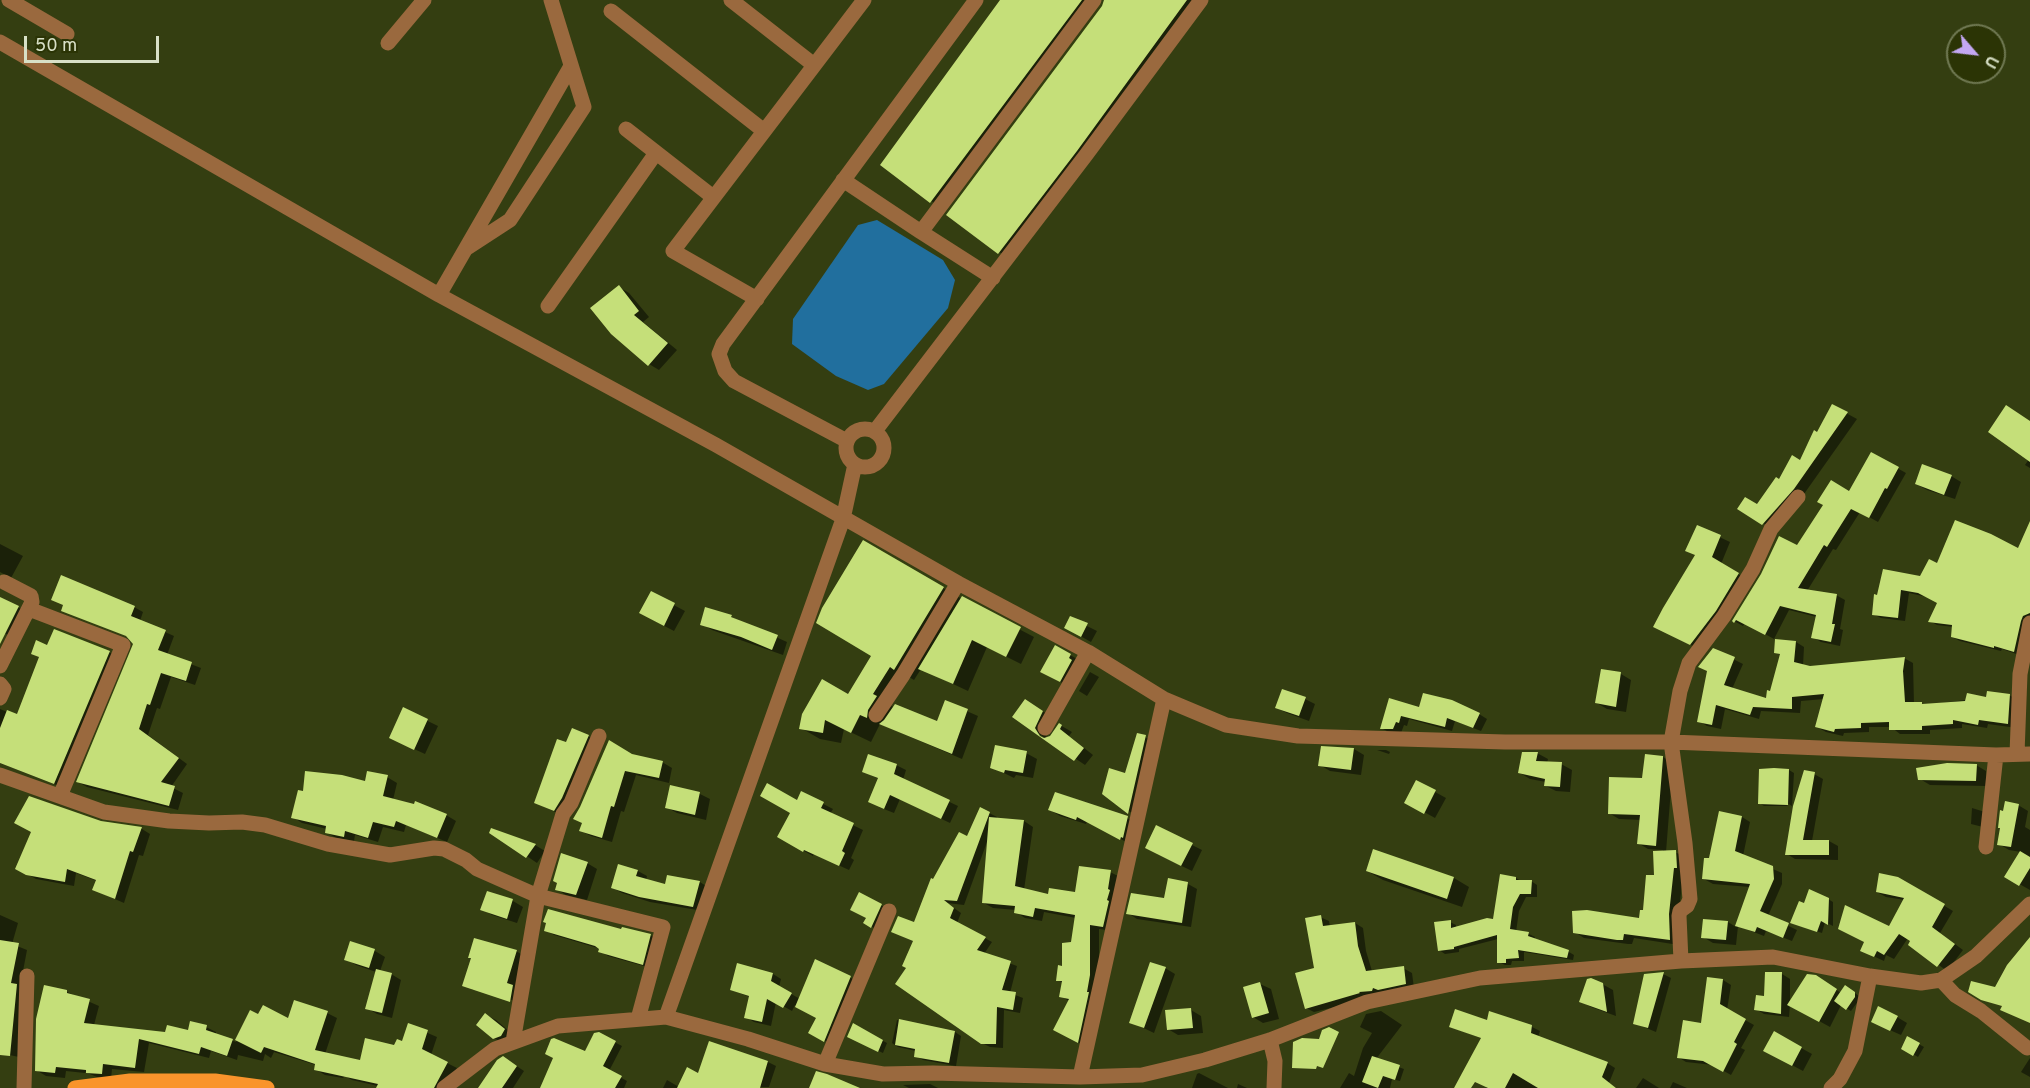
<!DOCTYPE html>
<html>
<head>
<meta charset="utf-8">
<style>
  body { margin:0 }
  #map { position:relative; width:2030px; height:1088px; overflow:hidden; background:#343e11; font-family:Overpass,sans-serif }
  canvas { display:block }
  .north { position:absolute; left:1946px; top:24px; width:60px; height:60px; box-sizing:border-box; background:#2b3405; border:2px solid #707953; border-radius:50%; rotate:118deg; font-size:16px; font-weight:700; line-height:24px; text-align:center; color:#d8e0c7 }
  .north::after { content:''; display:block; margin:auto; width:21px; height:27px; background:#c3a7f2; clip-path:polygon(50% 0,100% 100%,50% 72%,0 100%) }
  .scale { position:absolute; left:24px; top:36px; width:135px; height:27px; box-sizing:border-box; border:3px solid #d8e0c7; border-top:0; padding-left:8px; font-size:18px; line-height:21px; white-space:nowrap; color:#d8e0c7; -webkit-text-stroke:4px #2b3405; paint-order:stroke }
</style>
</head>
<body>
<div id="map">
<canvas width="2030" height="1088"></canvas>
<div class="north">U</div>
<div class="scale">50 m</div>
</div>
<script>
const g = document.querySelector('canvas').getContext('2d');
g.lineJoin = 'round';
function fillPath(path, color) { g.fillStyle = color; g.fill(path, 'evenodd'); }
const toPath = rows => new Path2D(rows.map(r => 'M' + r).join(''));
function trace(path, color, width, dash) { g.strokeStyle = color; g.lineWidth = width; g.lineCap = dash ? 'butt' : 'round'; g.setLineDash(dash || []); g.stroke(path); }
const water = toPath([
  [877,220,943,260,955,280,948,308,884,384,868,390,836,376,792,344,793,319,858,225]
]);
const shadow = toPath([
  [1003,0,1096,0,941,208,882,165],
  [1105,0,1202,0,1009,258,999,252],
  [619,287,629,293,649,317,643,322,677,350,659,370,649,364,612,333],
  [1833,406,1857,419,1804,494,1773,529,1739,509,1758,506,1780,481,1801,462],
  [2030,422,2030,468,2025,465,2029,459],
  [1872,454,1906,473,1878,522,1860,512,1836,550,1833,549,1807,591,1836,595,1845,600,1840,629,1843,630,1840,646,1821,642,1813,637,1817,617,1789,610,1774,639,1745,623,1743,626,1734,621,1797,547,1850,493],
  [1951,476,1961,482,1955,499,1927,490,1916,484],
  [2030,524,2030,623,2022,656,2002,649,2001,651,1960,641,1952,637,1954,627,1937,625,1930,621,1939,603,1927,597,1909,593,1905,621,1881,618,1873,614,1876,596,1921,578,1938,565,2019,550],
  [1698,527,1730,542,1721,564,1748,580,1701,650,1665,632,1697,556],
  [864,542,962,599,1034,637,1021,664,987,647,968,691,921,669,914,680,909,677,891,706,938,723,946,702,978,716,962,759,880,724,871,742,844,729,841,743,820,739,801,728,849,696,874,656],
  [0,544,23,556,11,578,0,572],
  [651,593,685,611,674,631,651,619],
  [0,598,27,612,14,638,0,631],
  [134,607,143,612,140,621,174,636,167,655,201,668,195,685,171,677,160,709,157,708,148,735,187,764,171,787,183,793,178,810,87,787,78,782,134,644,129,637,63,610],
  [731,617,787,642,783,655,712,630,702,624],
  [1071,618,1097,631,1091,642,1066,628],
  [1796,642,1804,647,1803,666,1810,668,1904,658,1913,663,1914,704,1924,705,2009,695,2018,700,2017,728,1988,724,1987,728,1962,724,1962,728,1930,730,1930,734,1900,734,1891,727,1869,727,1869,732,1844,733,1843,736,1826,732,1817,727,1824,699,1801,701,1800,713,1761,711,1759,719,1725,709,1721,729,1707,726,1699,721,1713,649,1743,664,1732,689,1768,700,1781,655,1775,652],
  [48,647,109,652,118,657,64,788,0,763,0,709,17,716,41,658,33,653],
  [1055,647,1081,661,1070,687,1042,672],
  [1602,671,1621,674,1631,680,1626,712,1607,709,1597,703],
  [1090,672,1099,677,1087,696,1079,691],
  [1305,699,1315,704,1309,721,1287,713,1277,708],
  [1390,700,1420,709,1479,714,1487,719,1481,731,1455,721,1452,731,1409,719,1407,726,1404,725,1401,733,1389,732,1381,728],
  [1036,707,1053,718,1045,734,1047,738,1051,737,1060,725,1072,732,1069,736,1093,755,1085,765,1014,717],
  [403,709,438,726,425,754,401,743],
  [588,736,598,742,564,816,536,803,567,744],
  [1145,737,1156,743,1139,818,1104,794,1127,775],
  [1354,749,1364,755,1361,775,1330,771,1320,765],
  [1377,750,1386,750,1390,752,1389,754],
  [1026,753,1037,759,1033,778,1016,775,1014,778,992,767],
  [1537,753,1548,759,1547,763,1561,764,1572,770,1570,792,1556,791,1546,786,1546,782,1530,779,1520,773],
  [632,755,662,762,672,768,669,783,636,775,624,812,621,811,612,842,591,836,581,831],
  [1663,757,1673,763,1666,852,1675,852,1685,857,1678,920,1679,945,1634,938,1632,944,1628,944,1584,938,1575,932,1640,920,1644,912,1663,850,1648,849,1638,843,1641,820,1619,819,1609,813,1643,780],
  [896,765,906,770,903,780,958,806,950,823,900,799,894,813,879,807,879,779,864,772],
  [1976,765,1986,771,1986,786,1930,785,1920,779],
  [1761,770,1789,770,1794,773,1792,806,1782,800,1781,802,1788,806,1764,806,1759,803],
  [1814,774,1823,779,1812,841,1829,841,1838,846,1838,860,1795,859,1787,854],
  [387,777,397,783,393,800,446,815,456,821,447,842,406,825,404,832,383,827,378,842,355,835,354,841,336,838,326,832,327,829,302,823,293,817,366,783],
  [1417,782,1446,798,1435,818,1406,802],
  [671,787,700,794,710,799,706,820,677,813,666,807],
  [802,793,833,809,830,814,863,830,851,858,854,860,849,870,814,854,813,856,779,837],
  [2018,805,2028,811,2025,827,2030,830,2030,890,2007,877,2021,852,2009,850,1999,844],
  [1972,808,1985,812,1983,827,1971,824],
  [1050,810,1127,818,1138,823,1130,844,1087,821,1086,824,1060,816],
  [989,813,997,817,996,819,1024,821,1033,827,1024,890,1049,895,1077,894,1110,872,1120,877,1113,931,1099,929,1099,981,1087,1047,1064,1035,1069,1001,1061,996,1063,983,1058,980,1073,944,1076,918,1044,912,1042,921,1025,918,1016,912,1016,910,993,908,984,903,987,842,964,905,947,903,961,913,957,923,992,942,984,954,1017,966,1010,993,1023,998,1020,1013,1004,1010,1003,1048,990,1047,982,1043,908,968,915,942,893,932,915,924,934,881],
  [1742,817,1750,822,1743,856,1782,873,1782,884,1768,916,1797,930,1792,941,1766,931,1764,936,1738,926,1736,945,1713,943,1703,937,1728,922,1736,927,1750,887,1713,884,1704,879,1710,860],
  [100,823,142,829,150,834,143,856,139,855,124,903,94,890,97,881,76,873,74,886,36,879,17,868],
  [491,830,535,845,545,851,537,863,491,832],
  [1192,845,1202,850,1192,871,1157,854],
  [1374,851,1454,878,1469,887,1462,907,1383,880,1367,871],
  [587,863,597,869,587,900,566,895,556,889],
  [619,866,638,871,647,876,646,880,666,886,668,877,700,882,709,888,703,911,650,902,622,893,613,888],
  [1516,878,1521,881,1531,881,1537,885,1537,897,1526,897,1519,911,1516,932,1529,934,1535,937,1534,940,1569,952,1574,955,1573,960,1524,952,1524,961,1512,961,1511,965,1505,965,1499,962,1498,939,1459,949,1459,952,1445,954,1439,950,1450,922,1456,925,1456,928,1494,920],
  [1898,878,1953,911,1940,933,1963,950,1947,971,1910,944,1912,940,1908,938,1894,959,1886,955,1884,961,1871,955,1890,928,1905,900,1886,897,1877,892],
  [1188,884,1197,889,1191,927,1137,919,1128,913,1165,900],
  [488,893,513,901,523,907,517,923,492,915,482,909],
  [860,894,886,908,876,929,865,923,868,918],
  [1828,899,1833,902,1833,926,1825,922,1822,933,1791,923,1804,905],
  [0,915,18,923,12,944,27,950,20,987,19,1057,0,1053],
  [1320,917,1329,921,1330,927,1355,923,1363,928,1366,951,1372,971,1403,968,1412,973,1414,988,1314,1012,1306,1008,1316,969],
  [545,930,622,931,650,935,659,940,651,968,608,956,600,951,601,949,554,935],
  [351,943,375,951,385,957,380,971,391,974,401,980,392,1018,377,1014,367,1008,376,972,356,965,346,959],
  [516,951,526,957,518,1002,473,988,473,990,464,985],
  [816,961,855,980,829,1043,810,1033,818,1018,795,1005,792,1011,776,1002,771,1026,754,1022,746,1017,750,997,731,990,738,965,773,974,781,979,779,987,800,999],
  [1165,968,1175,974,1154,1033,1131,1022],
  [1663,974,1671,978,1656,1032,1634,1023],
  [1766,974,1782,974,1790,979,1790,1004,1826,983,1841,993,1846,987,1859,996,1859,1000,1851,1011,1841,1005,1830,1027,1790,1005,1789,1017,1764,1014,1756,1009,1765,997],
  [1723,980,1731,985,1727,1010,1754,1025,1741,1048,1745,1050,1731,1075,1713,1065,1686,1062,1678,1057,1702,1025],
  [1260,984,1271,989,1279,1019,1263,1023,1253,1017],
  [1602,984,1613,990,1616,1016,1591,1007,1580,1001],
  [67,992,99,1006,94,1025,166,1033,189,1032,206,1027,216,1032,216,1035,236,1042,250,1012,259,1016,289,1020,327,1013,337,1018,325,1054,361,1061,403,1043,409,1025,437,1037,431,1055,457,1068,446,1088,377,1088,378,1086,352,1080,345,1076,343,1078,325,1075,315,1069,316,1065,274,1052,271,1058,265,1054,263,1061,238,1055,237,1060,211,1051,209,1058,149,1043,144,1072,112,1069,111,1079,97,1077,85,1072,85,1073,66,1071,65,1078,46,1076,36,1070],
  [1191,1010,1201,1016,1203,1033,1178,1035,1168,1029],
  [1381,1011,1402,1025,1376,1059,1404,1069,1400,1081,1392,1079,1390,1088,1340,1088,1349,1073,1354,1076,1363,1048,1372,1033,1360,1027,1366,1014],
  [486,1015,496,1020,515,1036,505,1044,494,1038],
  [1897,1017,1907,1023,1901,1035,1883,1027],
  [897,1020,955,1032,961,1036,956,1066,923,1060,916,1056,916,1051,898,1047,892,1043],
  [1488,1022,1532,1027,1540,1031,1538,1037,1607,1063,1615,1068,1609,1083,1616,1088,1486,1088,1512,1042,1494,1043,1451,1027],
  [853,1025,887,1043,883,1053,853,1039],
  [1774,1033,1812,1054,1803,1071,1775,1056],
  [599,1034,622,1046,609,1071,627,1081,624,1088,542,1088,585,1053],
  [1908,1038,1924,1047,1918,1057,1903,1048],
  [710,1043,768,1062,776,1066,769,1087,663,1088,667,1080,679,1087,699,1075],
  [2030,1058,2030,1077,2021,1072],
  [512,1063,524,1071,513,1088,479,1088],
  [1199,1073,1226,1087,1228,1088,1192,1088,1197,1074],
  [1643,1078,1659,1088,1636,1088],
  [1673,1082,1687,1088,1670,1088],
  [930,1084,938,1088,909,1088,903,1085],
  [1238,1084,1247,1088,1237,1088]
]);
const building = toPath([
  [1000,0,1082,0,930,203,880,165],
  [1104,0,1187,0,1077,151,998,254,946,215,1102,6],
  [619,285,639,311,634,315,668,343,648,366,611,334,590,308],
  [1832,404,1848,412,1794,489,1762,525,1737,509,1745,497,1757,504,1776,477,1779,479,1792,455,1800,460,1814,430,1817,432],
  [2006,405,2030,421,2030,462,1988,432],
  [1871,452,1899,467,1887,489,1885,488,1869,518,1851,509,1827,547,1824,545,1798,588,1837,594,1832,624,1835,624,1831,642,1811,638,1816,615,1780,606,1765,635,1736,620,1734,623,1732,621,1761,574,1779,536,1797,545,1823,505,1817,502,1831,480,1849,491],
  [1922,464,1952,475,1944,495,1915,484],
  [1955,520,1991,534,2018,548,2030,521,2030,613,2023,616,2021,621,2014,652,1994,646,1994,648,1951,637,1952,625,1928,622,1937,603,1918,593,1901,590,1898,618,1872,615,1874,594,1877,595,1883,569,1920,576,1929,559,1937,563],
  [1697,525,1721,535,1712,557,1739,573,1716,611,1690,645,1653,627,1663,608,1695,555,1685,551],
  [863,540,944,587,894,670,890,667,873,694,877,696,868,710,867,718,860,715,851,733,825,720,823,733,799,729,802,714,822,679,848,694,871,656,816,623,822,608],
  [61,575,135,606,131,616,166,630,158,650,192,662,186,681,161,673,150,705,147,704,139,729,179,758,161,782,175,786,169,806,76,782,133,644,126,636,61,611,63,605,51,600],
  [651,591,675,603,664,626,639,613],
  [962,596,1021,627,1006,657,972,640,953,684,918,669],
  [0,597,19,606,0,644],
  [705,607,732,615,731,617,778,635,772,650,741,637,700,625],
  [1070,616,1088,623,1081,637,1064,628],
  [54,629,110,651,54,784,0,763,0,728,7,710,17,714,39,657,31,654,36,640,47,645],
  [1775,639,1796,641,1794,662,1810,666,1905,657,1903,671,1905,702,1922,702,1922,704,1965,701,1967,693,1986,697,1987,691,2010,694,2008,724,1979,720,1978,725,1953,720,1953,724,1922,726,1922,730,1889,730,1889,722,1861,723,1861,728,1835,729,1834,732,1815,727,1824,694,1792,697,1792,709,1753,707,1750,715,1716,705,1712,725,1697,722,1707,671,1698,667,1713,648,1735,657,1724,685,1766,698,1767,690,1770,691,1780,654,1774,653],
  [1055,645,1071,654,1069,658,1072,660,1060,682,1040,672],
  [1601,669,1621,672,1616,707,1595,703],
  [1282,689,1306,697,1299,716,1275,708],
  [1423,693,1452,700,1480,713,1473,728,1447,718,1445,727,1401,716,1399,723,1396,722,1393,729,1380,729,1389,698,1419,707],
  [1025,699,1043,711,1035,728,1040,736,1044,738,1050,736,1059,723,1062,725,1060,729,1084,748,1074,761,1012,717],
  [945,700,968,709,952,754,879,724,884,720,895,704,937,721],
  [403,707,428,719,414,750,389,738],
  [572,728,589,735,562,798,554,811,534,803,557,739,566,742],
  [1137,733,1146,735,1128,814,1102,794,1109,768,1125,773],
  [609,740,632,754,663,761,659,778,625,771,614,807,611,806,602,838,579,831,582,823,573,819,580,807],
  [995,745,1027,751,1023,773,1005,770,1004,773,990,768],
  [1321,746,1354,748,1351,770,1318,766],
  [1522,752,1538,752,1536,761,1562,762,1560,787,1544,786,1545,779,1518,773],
  [868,754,897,764,894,774,950,800,941,819,890,795,884,809,868,802,878,778,862,772],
  [1645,754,1663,756,1663,758,1656,846,1637,844,1640,815,1608,814,1609,777,1642,778],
  [1947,763,1977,764,1976,781,1918,780,1916,768],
  [1774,768,1789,769,1788,805,1758,804,1759,769],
  [1804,770,1815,772,1803,840,1829,840,1829,855,1785,855,1793,806],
  [305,771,342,775,365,781,367,771,388,775,383,796,414,804,415,801,447,814,437,838,396,821,394,827,373,822,368,838,345,831,344,837,325,833,326,826,291,818,298,790,303,791],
  [1416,780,1436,790,1424,814,1404,803],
  [767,783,797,800,801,791,824,802,821,808,854,823,842,851,845,853,839,866,804,850,803,852,777,837,790,813,760,796],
  [670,785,700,792,695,815,665,808],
  [1055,792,1128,816,1123,838,1121,837,1120,840,1077,817,1076,820,1048,810],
  [29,796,101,821,142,827,133,852,130,851,115,899,92,890,96,880,67,869,65,882,26,875,15,869,31,832,14,823],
  [2005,801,2019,804,2011,847,1997,845,2000,828,1998,828,2000,810,2003,811],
  [980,807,990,812,957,901,944,900,954,908,950,918,986,937,977,950,1011,961,1002,990,1016,992,1013,1010,997,1007,996,1044,981,1044,895,984,906,968,902,966,913,941,891,932,898,916,914,922,931,878,933,879,959,832,967,836],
  [1719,811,1742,816,1735,851,1773,866,1774,879,1760,911,1789,923,1783,938,1757,927,1755,932,1735,926,1750,884,1702,879,1704,858,1709,858],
  [989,817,1024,820,1015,886,1048,894,1049,888,1075,892,1079,866,1111,870,1108,889,1110,890,1107,900,1109,901,1103,927,1090,925,1090,975,1087,992,1089,992,1078,1043,1053,1030,1069,999,1059,997,1062,981,1056,981,1058,965,1062,966,1062,943,1071,942,1075,915,1035,908,1033,917,1014,913,1015,906,982,903],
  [1156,825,1193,843,1181,866,1145,848],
  [491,828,536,844,526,858,489,833],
  [1373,849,1454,877,1447,899,1366,871],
  [1676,850,1677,868,1674,868,1669,914,1670,940,1624,934,1623,940,1617,940,1573,933,1572,911,1587,910,1639,918,1640,910,1643,910,1646,875,1654,875,1653,851],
  [2020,851,2030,857,2030,868,2019,886,2004,877],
  [561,853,588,862,576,895,555,890,557,883,553,881],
  [618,864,638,870,636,876,665,884,667,875,700,881,693,907,639,897,611,888],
  [1879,873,1898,877,1945,904,1932,927,1955,944,1937,967,1908,945,1910,941,1899,934,1884,955,1877,951,1874,957,1860,951,1864,942,1838,929,1845,905,1889,926,1904,898,1876,892],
  [1500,874,1516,877,1516,880,1532,880,1531,894,1520,894,1513,907,1510,929,1529,932,1528,936,1569,950,1567,958,1518,950,1519,958,1506,959,1506,963,1497,963,1497,935,1454,947,1454,949,1438,951,1434,922,1451,920,1451,928,1487,918,1493,919],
  [1168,878,1188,882,1182,923,1126,914,1131,893,1164,898],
  [1809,889,1829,898,1828,925,1821,921,1817,932,1790,923,1799,901,1804,903],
  [487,891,513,899,507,919,480,910],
  [859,892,882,904,871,928,863,923,866,918,850,910],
  [548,909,621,929,622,927,651,934,643,965,598,952,599,949,595,946,544,931,546,923,543,922],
  [1321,915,1323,926,1355,922,1358,946,1366,971,1404,966,1406,984,1378,990,1373,988,1372,991,1359,992,1360,993,1305,1009,1295,973,1314,968,1305,918],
  [1703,919,1728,921,1726,940,1701,938],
  [2030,937,2030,1023,2000,1010,2002,1006,1981,1000,1968,992,1971,981,1995,987,2007,965],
  [474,938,517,950,507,983,513,985,510,1002,462,986,471,958,468,958],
  [0,940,19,943,11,983,17,984,10,1056,0,1055],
  [350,941,375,949,369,968,344,960],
  [815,959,851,976,824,1042,808,1033,816,1018,795,1007],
  [1150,962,1166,967,1144,1028,1129,1023],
  [737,963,773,973,771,981,792,993,783,1008,767,999,762,1022,744,1018,749,996,730,990],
  [376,969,392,973,382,1013,365,1009],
  [1664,972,1648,1028,1633,1024,1644,974],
  [1765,972,1782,972,1781,1014,1754,1010,1756,995,1764,996],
  [1807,974,1816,975,1837,989,1819,1022,1787,1005],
  [1707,977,1723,979,1720,1004,1746,1019,1734,1042,1737,1044,1723,1072,1703,1061,1677,1058,1683,1020,1701,1023],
  [1591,978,1603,983,1607,1012,1579,1002,1587,979],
  [1260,982,1269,1013,1252,1018,1243,987],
  [44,985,67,990,67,993,90,999,84,1023,165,1032,167,1025,188,1030,190,1021,207,1025,206,1030,233,1039,227,1056,201,1047,199,1054,139,1039,135,1068,103,1064,102,1074,86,1073,86,1070,56,1067,55,1073,35,1071,36,1019],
  [1845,985,1855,992,1855,997,1846,1010,1834,1001],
  [294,1000,328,1011,315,1050,360,1060,365,1038,394,1045,397,1039,402,1041,408,1023,428,1030,422,1049,448,1062,434,1088,376,1088,378,1084,314,1070,315,1064,264,1047,261,1053,235,1040,250,1010,258,1014,263,1005,288,1018],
  [1878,1006,1898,1016,1890,1031,1871,1022],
  [1191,1008,1193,1028,1167,1030,1165,1010],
  [1455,1009,1487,1020,1489,1011,1532,1025,1531,1033,1608,1062,1602,1077,1616,1088,1538,1088,1513,1073,1505,1088,1488,1088,1475,1082,1471,1088,1454,1088,1481,1038,1449,1027],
  [485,1013,505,1029,501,1036,493,1039,476,1025],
  [899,1019,955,1031,949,1063,914,1057,915,1049,895,1045],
  [853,1023,883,1040,878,1052,847,1037],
  [1329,1027,1339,1032,1323,1068,1317,1066,1316,1069,1292,1068,1293,1042,1302,1038,1319,1039,1322,1030],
  [1774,1031,1802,1047,1792,1066,1763,1051],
  [599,1032,616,1041,603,1066,622,1076,615,1088,540,1088,553,1058,545,1054,551,1039,554,1038,585,1051,594,1033],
  [1907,1036,1920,1043,1913,1056,1901,1049],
  [709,1041,768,1061,760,1088,677,1088,687,1067,698,1073],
  [503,1056,517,1066,502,1088,478,1088,497,1060],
  [1372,1056,1400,1065,1395,1080,1383,1076,1378,1088,1362,1082],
  [816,1071,827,1074,860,1088,809,1088]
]);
const minor = toPath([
  [9,0,67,34],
  [731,0,814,65],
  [611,11,764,131],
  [0,42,439,295,716,445,958,583,1088,652,1164,699,1226,725,1298,736,1505,742,1671,742,1996,755,2030,754],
  [388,43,424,0],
  [626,129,713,197],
  [843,180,921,232,1094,0],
  [921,232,993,278],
  [467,248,510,220,584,107,551,0],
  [439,295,571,66],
  [757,299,673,251,864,0],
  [548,306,656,153],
  '846 448a19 19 0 1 1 38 0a19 19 0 1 1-38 0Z',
  [875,431,1086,155,1201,0],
  [847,441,734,381,725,371,719,354,723,344,976,0],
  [29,609,123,645,60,796],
  [0,666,32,602,31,596,4,582],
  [0,684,4,689,0,698],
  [876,715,903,675,958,583],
  [1045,728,1088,652],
  [2017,754,2020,674,2030,623],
  [0,775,104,812,169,821,209,823,242,822,265,825,328,844,390,855,434,848,444,849,466,860,477,869,538,896,663,927,638,1019],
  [1986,847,1996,755],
  [1681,961,1679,916,1680,911,1687,906,1690,899,1685,843,1671,742,1680,691,1689,663,1724,616,1753,569,1771,529,1798,497],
  [1941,980,1955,995,1981,1011,2027,1048],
  [666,1017,843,519,855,464],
  [1270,1040,1275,1061,1274,1088],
  [513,1042,538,896,563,814,571,803,599,736],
  [825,1064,889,911],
  [1080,1077,1164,699],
  [24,1088,27,976],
  [444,1088,495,1049,558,1026,666,1017,748,1039,825,1064,883,1074,933,1073,1080,1077,1142,1075,1205,1060,1270,1040,1367,1002,1480,978,1681,961,1773,957,1870,976,1921,983,1941,980,1976,956,2030,904],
  [1831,1088,1840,1079,1855,1051,1870,976]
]);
const major = toPath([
  [75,1088,130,1081,215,1081,267,1088]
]);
fillPath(water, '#216f9e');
fillPath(shadow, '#0007');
fillPath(building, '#c5df79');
trace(minor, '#9a693e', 15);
trace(major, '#f9942c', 15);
</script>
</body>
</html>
